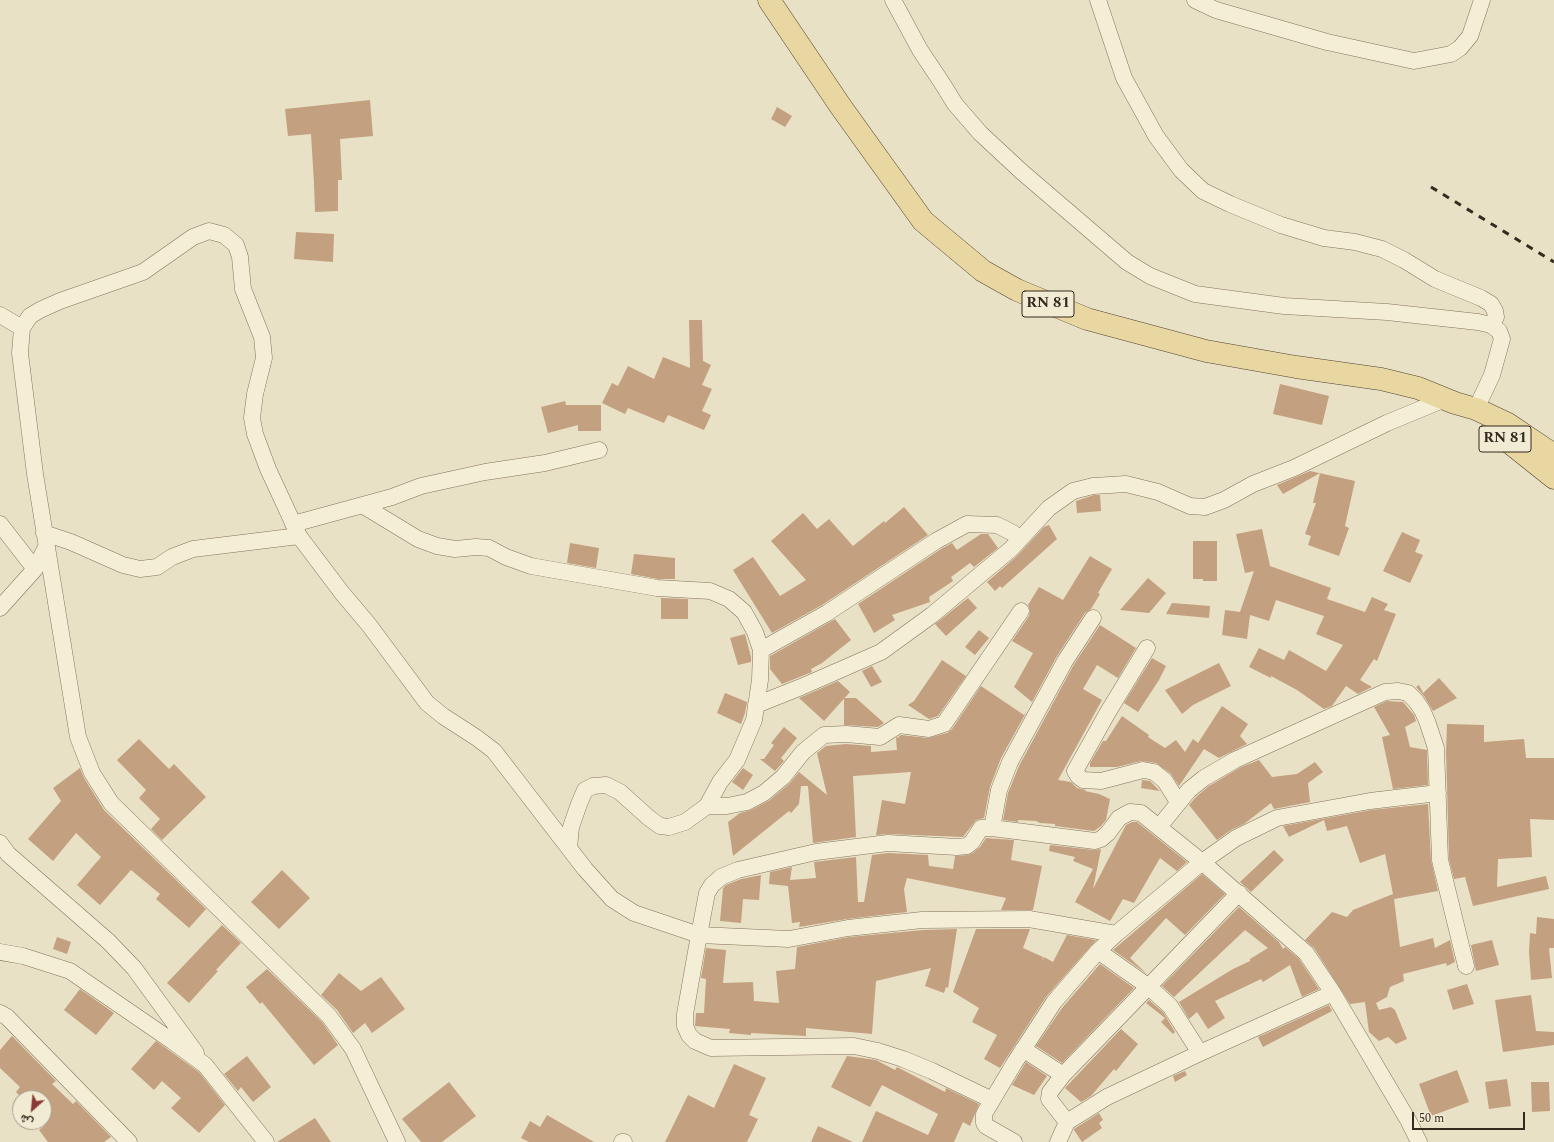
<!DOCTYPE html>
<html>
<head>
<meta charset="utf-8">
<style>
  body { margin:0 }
  #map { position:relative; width:1554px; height:1142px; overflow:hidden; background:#e9e1c5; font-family:Spectral,Vazirmatn,serif }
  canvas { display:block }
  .north { position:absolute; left:12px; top:1090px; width:40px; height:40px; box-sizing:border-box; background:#f1ebd4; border:1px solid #a59e8c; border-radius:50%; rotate:207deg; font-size:11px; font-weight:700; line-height:16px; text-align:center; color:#342b1f }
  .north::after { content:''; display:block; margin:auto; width:14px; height:18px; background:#8b3934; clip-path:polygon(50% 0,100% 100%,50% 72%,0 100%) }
  .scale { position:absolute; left:1412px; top:1112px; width:113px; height:18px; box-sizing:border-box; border:2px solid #342b1f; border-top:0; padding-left:5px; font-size:12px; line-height:14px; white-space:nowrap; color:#342b1f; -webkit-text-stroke:3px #f1ebd4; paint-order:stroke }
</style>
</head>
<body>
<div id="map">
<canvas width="1554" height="1142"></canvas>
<div class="north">ش</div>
<div class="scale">50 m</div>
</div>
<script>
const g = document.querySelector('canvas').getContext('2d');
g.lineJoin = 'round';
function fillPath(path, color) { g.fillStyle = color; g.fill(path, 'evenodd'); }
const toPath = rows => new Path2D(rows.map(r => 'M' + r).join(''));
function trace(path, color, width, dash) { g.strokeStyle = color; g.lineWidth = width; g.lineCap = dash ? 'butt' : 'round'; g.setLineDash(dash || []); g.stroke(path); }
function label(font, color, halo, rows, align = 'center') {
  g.font = font + ' Spectral,serif'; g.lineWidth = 3; g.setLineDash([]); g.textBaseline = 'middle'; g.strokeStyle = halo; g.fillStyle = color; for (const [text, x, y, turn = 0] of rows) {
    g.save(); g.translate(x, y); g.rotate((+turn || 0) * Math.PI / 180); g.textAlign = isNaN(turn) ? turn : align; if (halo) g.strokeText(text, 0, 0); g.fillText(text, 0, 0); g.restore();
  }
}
const building = toPath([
  [370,100,373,136,340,139,342,180,338,180,338,211,315,212,314,184,311,134,288,136,285,109],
  [777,107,792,116,785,127,771,119],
  [296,232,334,234,333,262,294,259],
  [689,320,702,320,703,361,711,365,702,385,712,389,702,411,711,415,704,430,668,415,664,423,628,408,625,414,602,403,612,383,618,386,628,366,654,379,663,357,690,368],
  [1280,384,1329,396,1322,425,1273,414],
  [565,401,566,405,601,405,601,431,578,431,578,425,548,433,541,407],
  [1310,471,1355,481,1345,526,1349,528,1339,556,1308,545,1311,536,1305,534,1316,503,1313,503,1320,473,1283,494,1277,485],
  [1094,495,1100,495,1101,511,1077,513,1076,501],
  [904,507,928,535,822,605,772,633,733,570,753,557,780,596,806,580,771,541,803,513,817,529,829,519,853,546,884,521,885,523],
  [1049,525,1057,539,1002,588,1000,586,995,591,987,582,1017,556,1044,527],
  [1262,529,1270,566,1331,588,1327,599,1365,612,1372,597,1388,604,1384,610,1396,614,1377,661,1374,659,1360,680,1372,687,1358,694,1346,686,1332,706,1324,709,1297,690,1271,676,1271,678,1249,667,1259,648,1284,660,1289,650,1326,671,1343,645,1316,634,1324,616,1276,600,1269,621,1250,615,1247,639,1222,635,1225,610,1240,612,1254,571,1245,573,1236,534],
  [1402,532,1420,540,1415,552,1423,555,1410,583,1383,571],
  [981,534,988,534,998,548,974,567,970,563,951,577,953,581,929,597,930,602,892,615,895,620,874,633,858,604,941,549,952,543,957,550],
  [1193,541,1217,541,1217,581,1203,581,1203,579,1193,579],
  [570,543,599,548,596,568,567,563],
  [634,554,675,558,675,579,658,579,631,574],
  [1090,556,1112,569,1098,593,1100,594,1091,609,1085,613,1057,656,1032,702,1014,687,1033,653,1012,641,1029,616,1030,611,1028,605,1039,587,1063,600],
  [1148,578,1166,593,1149,613,1120,610],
  [661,598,688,599,688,619,661,619],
  [968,598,977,608,946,636,935,624],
  [1172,603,1210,606,1209,618,1166,614],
  [835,619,851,640,822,663,811,669,812,672,782,684,770,669,770,656],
  [1100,625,1136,648,1118,678,1097,665,1083,689,1102,700,1058,780,1071,782,1077,788,1086,790,1085,791,1099,794,1110,799,1106,820,1101,826,1094,831,1055,826,1055,824,1040,823,1036,821,1018,820,1018,822,1003,820,1008,793,1019,766,1073,666],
  [979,630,989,638,975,655,965,647],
  [745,634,751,657,751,662,738,665,730,638],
  [1152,658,1166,666,1159,680,1138,712,1124,703],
  [942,660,966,676,938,716,929,719,908,705,914,701],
  [1219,663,1231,686,1193,705,1182,714,1165,690],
  [872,666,882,682,871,687,862,671],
  [1439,678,1457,698,1433,711,1424,696,1416,687,1419,685,1423,693],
  [838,681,850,692,824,721,799,698],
  [981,686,1024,715,1027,711,1001,758,990,787,984,818,976,820,963,837,888,834,876,835,882,800,905,804,911,772,853,776,856,837,813,843,808,786,801,786,799,804,791,813,789,811,733,856,728,822,740,813,751,810,770,800,789,784,799,772,827,795,817,753,826,746,846,744,871,746,871,752,897,750,896,738,898,737,899,738,899,736,901,735,928,738,947,733,952,729],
  [725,693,747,702,745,713,741,724,717,713],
  [844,698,856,698,884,723,878,727,844,725],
  [1387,701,1403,702,1414,715,1416,721,1405,727,1410,747,1427,750,1428,785,1393,789,1382,737,1390,735,1374,707],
  [1222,706,1248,724,1240,736,1247,744,1219,758,1204,749,1179,786,1171,774,1156,763,1141,761,1117,767,1090,767,1090,763,1103,741,1106,741,1122,716,1149,735,1148,737,1165,748,1176,740,1185,752,1193,739,1198,743],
  [1447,724,1484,725,1484,742,1524,739,1526,758,1554,758,1554,820,1530,819,1532,857,1498,859,1497,887,1546,876,1549,889,1473,906,1465,877,1454,879,1449,859,1446,752],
  [784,727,797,738,781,758,784,761,775,771,760,759,764,759,774,745,771,743],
  [139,739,169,769,174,764,206,797,162,840,151,829,160,819,139,798,146,790,117,760],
  [1259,760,1272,777,1297,774,1315,762,1323,772,1308,783,1310,802,1274,809,1271,803,1244,824,1231,830,1217,840,1189,805,1196,797,1209,786,1239,768],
  [80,768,84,778,104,810,206,909,189,928,156,899,160,894,131,870,100,905,77,885,101,857,76,833,53,861,28,839,61,801,53,788],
  [743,768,753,775,743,790,732,782],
  [1142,780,1150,781,1160,791,1141,788],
  [1428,804,1431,860,1438,891,1394,899,1400,947,1433,938,1435,948,1450,940,1455,962,1447,966,1446,963,1403,974,1404,981,1390,987,1387,997,1376,1003,1379,1010,1391,1007,1395,1010,1407,1039,1396,1044,1388,1037,1379,1041,1369,1032,1365,1002,1350,1004,1314,948,1305,940,1332,912,1347,917,1353,910,1393,894,1385,854,1360,863,1347,826,1327,831,1324,820,1289,837,1283,826,1371,810],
  [1132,822,1137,822,1187,862,1177,871,1160,858,1134,903,1123,899,1110,921,1075,902,1093,869,1073,861,1075,857,1049,851,1050,845,1094,850,1101,849,1093,889,1126,825],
  [986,838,1014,840,1011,860,1042,866,1033,910,1001,910,1006,898,907,878,904,889,907,912,847,919,799,927,800,922,792,923,788,886,769,884,770,872,792,867,790,880,816,878,814,862,856,857,858,902,864,902,872,855,888,853,928,855,929,866,953,869,955,856,968,855,973,853,980,847],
  [1274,850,1284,860,1251,892,1240,882],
  [282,870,310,898,279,929,251,902],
  [1202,874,1225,894,1185,935,1166,918,1130,958,1147,974,1113,950],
  [761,875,759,900,743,899,741,923,720,921,723,888,726,885,741,879],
  [1239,907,1279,942,1283,949,1285,947,1299,959,1319,989,1302,997,1290,965,1263,982,1261,979,1215,1001,1225,1018,1208,1029,1197,1012,1189,1019,1179,1002,1233,969,1250,961,1250,959,1268,948,1245,930,1174,997,1162,986],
  [1537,917,1554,919,1554,948,1549,948,1552,978,1531,980,1529,952,1530,933,1536,934],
  [222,925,241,943,216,970,218,971,189,1003,167,983],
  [957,929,948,988,946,987,944,993,925,986,931,968,876,981,872,1034,806,1028,806,1036,751,1033,751,1035,729,1033,730,1029,695,1026,696,1013,704,1013,706,979,701,978,706,948,726,950,723,983,753,982,754,1001,779,1003,776,971,795,969,797,947,849,937,923,930],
  [976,929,1030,929,1023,948,1043,957,1042,961,1044,957,1053,962,1067,935,1096,940,1046,997,1000,1068,984,1059,997,1035,972,1022,979,1008,953,992],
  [57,937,71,942,67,954,53,949],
  [1492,940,1499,965,1476,971,1471,945],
  [1100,964,1134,988,1062,1063,1036,1046,1062,1008],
  [267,969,322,1022,338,1045,314,1065,262,1002,260,1004,246,987],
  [339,973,361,991,381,977,405,1009,372,1033,365,1023,353,1033,337,1010,321,995],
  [1467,984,1474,1004,1453,1010,1447,990],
  [80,989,114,1013,96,1035,64,1010],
  [1531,995,1536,1031,1554,1032,1554,1045,1503,1052,1495,1000],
  [1149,1000,1163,1012,1175,1032,1173,1034,1161,1022,1165,1018,1146,1003],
  [1329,1005,1332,1011,1263,1047,1258,1037],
  [1121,1029,1138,1044,1116,1071,1114,1069,1091,1096,1081,1102,1065,1088],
  [12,1036,56,1081,52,1084,73,1104,76,1101,111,1137,104,1142,48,1142,39,1130,44,1126,44,1098,22,1098,16,1092,20,1087,0,1068,0,1050],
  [156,1041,199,1072,225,1105,199,1133,171,1108,181,1098,162,1081,154,1090,131,1069],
  [247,1056,271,1087,253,1102,241,1087,238,1091,224,1074],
  [847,1056,876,1060,895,1070,897,1067,945,1092,946,1088,979,1104,970,1126,963,1122,954,1142,862,1142,876,1111,928,1135,938,1114,882,1085,870,1107,831,1087],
  [1026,1062,1047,1076,1034,1095,1012,1085],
  [734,1064,766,1078,749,1115,758,1119,747,1142,665,1142,688,1095,714,1108],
  [1457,1070,1469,1102,1431,1116,1419,1084],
  [1185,1071,1187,1075,1175,1082,1173,1076],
  [1507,1079,1511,1106,1489,1109,1485,1082],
  [449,1082,476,1116,442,1142,421,1142,402,1119],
  [1531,1082,1549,1082,1550,1111,1532,1112],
  [1099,1113,1103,1120,1099,1123,1102,1128,1082,1142,1074,1130,1074,1129],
  [547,1115,594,1142,529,1142,521,1138,530,1121,540,1127],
  [315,1118,331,1142,277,1142],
  [818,1126,853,1142,811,1142]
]);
const street = toPath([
  [893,0,920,50,942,83,955,104,980,133,1022,172,1127,262,1150,276,1195,294,1284,306,1387,312,1478,322,1491,325,1499,331,1502,339,1492,375,1476,409],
  [1098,0,1124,78,1156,136,1181,170,1203,191,1230,204,1281,225,1324,238,1355,242,1382,249,1404,260,1435,279,1481,298,1491,304,1495,311,1496,317,1491,325],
  [1195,0,1216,10,1327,42,1414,61,1451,54,1460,48,1470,36,1482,0],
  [0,315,22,328],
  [362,505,418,539,437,546,455,549,476,547,489,548,506,557,531,566,657,588,710,591,729,599,744,612,755,632,761,650,760,680,754,720,737,760,720,782,707,806,685,822,669,827,660,826,649,818,620,792,606,785,593,786,585,790,579,804,571,827,569,848],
  [0,524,35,569],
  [293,524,392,497,421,486,485,472,545,463,599,450],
  [44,533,71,542,123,565,140,569,157,567,172,557,193,549,299,536],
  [0,608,35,569,46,547],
  [1147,648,1108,712,1075,771,1078,776,1083,780,1101,781,1143,770,1154,772,1165,781,1178,802],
  [761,650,827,613,936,541,967,524,997,525,1013,533,1019,540],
  [756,705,801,687,881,652,932,615,1011,549,1049,508,1073,491,1093,486,1126,484,1158,492,1190,506,1205,507,1224,500,1253,484,1294,468,1387,423,1445,399],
  [707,806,727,806,747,802,764,793,783,777,803,752,824,735,846,734,880,737,899,725,929,729,944,724,957,705,1021,611],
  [1159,827,1189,790,1204,778,1235,760,1385,692,1398,691,1408,693,1416,701,1422,710,1427,721,1436,748,1440,860,1466,966],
  [992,828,999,790,1010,762,1065,661,1093,618],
  [0,843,8,854,108,941,134,968,196,1053],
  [1098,951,1149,987,1170,1006,1200,1053],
  [0,952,23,956,70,971,172,1041,205,1065,266,1142],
  [0,1013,7,1017,129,1142],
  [1023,1049,1063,1075],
  [992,1100,932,1071,903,1059,878,1051,854,1046,711,1048,695,1041,689,1035,685,1026,685,1014,699,935,789,939,848,928,922,920,1029,919,1116,934],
  [1067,1122,1049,1099,1050,1092,1063,1075,1239,893],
  [397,1142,353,1049,329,1016,111,803,92,773,78,737,35,474,20,353,22,328,30,316,40,310,60,301,143,272,193,237,209,231,224,235,236,245,240,257,243,289,262,337,264,358,255,394,252,418,255,434,268,469,299,536,342,593,369,625,427,703,443,716,477,738,494,751,585,869,612,899,634,913,699,935,707,893,712,885,721,877,738,870,816,852,888,843,957,847,967,846,972,842,981,828,992,828,1095,841,1101,839,1108,833,1119,818,1130,812,1141,813,1202,862,1306,953,1333,993,1408,1120,1419,1142],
  [622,1142,624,1142],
  [1014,1142,986,1126,984,1123,984,1114,1015,1062,1054,1002,1098,951,1116,934,1202,862,1236,838,1277,818,1370,801,1438,793],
  [1058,1142,1067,1122,1107,1097,1200,1053,1333,993]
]);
const primary = toPath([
  [769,0,841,107,923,221,983,271,1017,290,1087,319,1206,351,1296,367,1381,379,1418,388,1455,403,1476,409,1508,424,1554,455],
  [1495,431,1554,478]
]);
const rail = toPath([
  [1431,187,1554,262]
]);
const shields = [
  [1048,304,52],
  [1505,439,52]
];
const shieldNames = [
  ["RN 81",1048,304],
  ["RN 81",1505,439]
];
fillPath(building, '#c3a07f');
trace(street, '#82735d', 17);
trace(primary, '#504231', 23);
trace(street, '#f5eed7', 16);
trace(primary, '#e8d7a1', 22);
trace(rail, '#342b1f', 3, [7, 7]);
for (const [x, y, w] of shields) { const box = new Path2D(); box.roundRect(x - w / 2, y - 13, w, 26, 3); g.fillStyle = '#f1ebd4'; g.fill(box); trace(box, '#342b1f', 1); }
label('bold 15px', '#342b1f', null, shieldNames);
</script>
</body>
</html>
